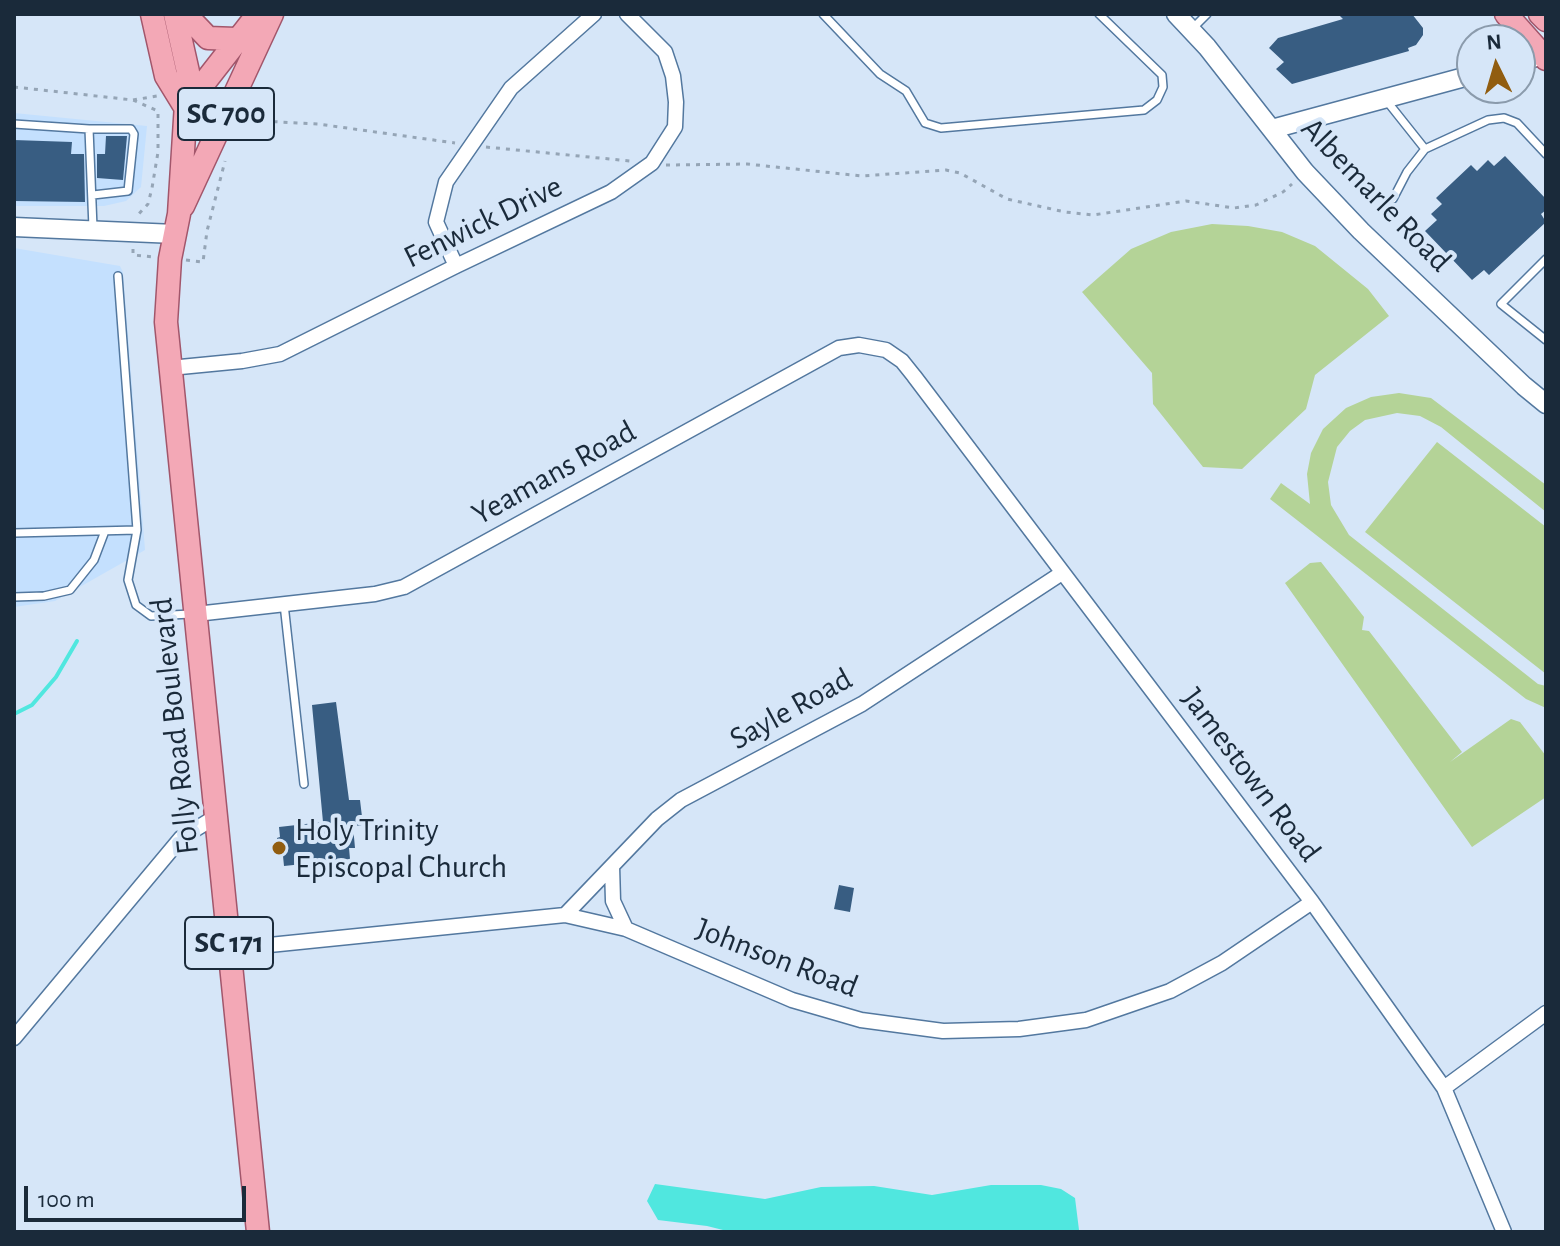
<!DOCTYPE html>
<html>
<head>
<meta charset="utf-8">
<style>
  body { margin:0 }
  #map { position:relative; width:1560px; height:1246px; overflow:hidden; background:#d6e6f8; font-family:"Alegreya Sans",sans-serif }
  canvas { display:block }
  .frame { position:absolute; inset:0; border:16px solid #1a2a3a; pointer-events:none }
  .north { position:absolute; left:1456px; top:24px; width:80px; height:80px; box-sizing:border-box; background:#d6e6f8; border:2px solid #8b9bac; border-radius:50%; rotate:355deg; font-size:22px; font-weight:700; line-height:32px; text-align:center; color:#1a2a3a }
  .north::after { content:''; display:block; margin:auto; width:28px; height:36px; background:#915d10; clip-path:polygon(50% 0,100% 100%,50% 72%,0 100%) }
  .scale { position:absolute; left:24px; top:1186px; width:222px; height:36px; box-sizing:border-box; border:4px solid #1a2a3a; border-top:0; padding-left:10px; font-size:24px; line-height:28px; white-space:nowrap; color:#1a2a3a; -webkit-text-stroke:6px #d6e6f8; paint-order:stroke }
</style>
</head>
<body>
<div id="map">
<canvas width="1560" height="1246"></canvas>
<div class="frame"></div>
<div class="north">N</div>
<div class="scale">100 m</div>
</div>
<script>
const g = document.querySelector('canvas').getContext('2d');
g.lineJoin = 'round';
function fillPath(path, color) { g.fillStyle = color; g.fill(path, 'evenodd'); }
const toPath = rows => new Path2D(rows.map(r => 'M' + r).join(''));
function trace(path, color, width, dash) { g.strokeStyle = color; g.lineWidth = width; g.lineCap = dash ? 'butt' : 'round'; g.setLineDash(dash || []); g.stroke(path); }
function label(font, color, halo, rows, align = 'center') {
  g.font = font + ' "Alegreya Sans",sans-serif'; g.lineWidth = 8; g.setLineDash([]); g.textBaseline = 'middle'; g.strokeStyle = halo; g.fillStyle = color; for (const [text, x, y, turn = 0] of rows) {
    g.save(); g.translate(x, y); g.rotate((+turn || 0) * Math.PI / 180); g.textAlign = isNaN(turn) ? turn : align; if (halo) g.strokeText(text, 0, 0); g.fillText(text, 0, 0); g.restore();
  }
}
const built = toPath([
  [14,113,147,126,141,187,126,201,104,206,14,206],
  [14,248,120,266,123,272,145,550,55,601,14,607]
]);
const green = toPath([
  [1212,224,1248,226,1282,232,1315,246,1368,289,1389,316,1315,375,1306,409,1242,469,1203,467,1153,404,1152,373,1082,292,1131,249,1171,232],
  [1399,393,1431,398,1546,485,1546,512,1441,427,1420,416,1397,413,1365,420,1350,431,1337,447,1328,482,1331,505,1349,535,1538,684,1546,686,1546,708,1526,699,1270,499,1281,483,1310,504,1307,474,1311,453,1323,429,1346,408,1371,397],
  [1437,442,1546,527,1546,674,1365,532],
  [1321,562,1364,617,1362,630,1369,631,1462,752,1450,762,1511,719,1520,722,1546,756,1546,797,1472,847,1285,583,1310,563]
]);
const water = toPath([
  [655,1184,765,1199,821,1187,874,1186,932,1195,991,1185,1041,1185,1061,1189,1075,1198,1079,1230,1078,1232,731,1232,707,1226,658,1220,647,1201]
]);
const stream = toPath([
  [14,714,32,705,56,677,77,641]
]);
const building = toPath([
  [1338,14,1412,14,1423,28,1423,35,1416,45,1408,48,1409,51,1292,84,1276,69,1284,62,1269,48,1278,38,1343,19],
  [106,136,127,136,123,180,97,178,97,154,105,154],
  [14,140,72,142,71,154,84,154,85,202,14,201],
  [1505,156,1546,199,1546,210,1541,214,1546,222,1489,275,1484,270,1472,280,1425,231,1437,220,1431,214,1442,204,1436,198,1471,165,1477,171,1488,160,1494,166],
  [336,702,349,800,360,800,363,825,353,826,355,848,349,848,350,859,284,866,283,856,279,856,277,838,280,837,279,827,323,822,312,705],
  [839,885,854,888,850,912,834,909]
]);
const path = toPath([
  [14,87,133,100,158,111,158,152,152,188,148,204,136,217],
  [133,100,157,96],
  [245,114,261,121,318,124,455,143],
  [486,147,630,161],
  [666,165,747,164,862,176,946,170,960,173,1007,199,1065,212,1093,215,1186,201,1234,208,1256,205,1283,192,1292,184],
  [133,249,133,255,154,257],
  [186,260,203,262,207,231,225,161]
]);
const service = toPath([
  [823,14,880,74,906,91,925,123,941,128,1144,110,1157,100,1163,87,1162,75,1099,14],
  [1193,28,1207,14],
  [1386,100,1425,149,1488,120,1504,118,1517,123,1546,154],
  [14,124,89,129,93,228],
  [89,129,131,129,134,134,128,191,93,195],
  [1393,199,1407,172,1425,149],
  [1546,259,1501,304,1546,340],
  [118,276,137,530,128,580,136,605,151,616,191,614],
  [14,533,137,530],
  [14,597,44,596,70,590,94,560,105,531],
  [284,604,304,784]
]);
const minor = toPath([
  [456,266,436,222,446,182,511,88,594,14],
  [170,368,242,361,280,354,456,266,611,192,652,163,675,127,676,102,673,76,665,52,627,14],
  [196,614,375,594,404,587,839,348,859,345,886,350,902,361,914,376,1312,902,1444,1088,1504,1232],
  [612,866,613,901,626,929],
  [565,915,657,819,681,800,862,704,1062,573],
  [230,949,565,915,626,929,792,1000,861,1020,943,1031,1019,1029,1086,1020,1170,991,1222,963,1312,902],
  [14,1038,181,838,217,816],
  [1444,1088,1546,1013]
]);
const tertiary = toPath([
  [1176,14,1207,47,1305,172,1361,231,1524,386,1546,404],
  [1520,62,1546,54],
  [1272,129,1472,75],
  [14,227,175,234]
]);
const primary = toPath([
  [152,14,166,76,185,107],
  [175,14,188,72,179,214,170,259,166,322,258,1232],
  [185,14,208,38,236,39],
  [1506,14,1546,59],
  [1540,14,1546,20],
  [186,106,258,14],
  [183,206,272,14]
]);
const markers = [
  [279,848,8,"#915d10"]
];
const shields = [
  [226,114,96],
  [229,943,88]
];
const shieldNames = [
  ["SC 700",226,114],
  ["SC 171",229,943]
];
const streetNames = [
  ["Albemarle Road",1376,195,46],
  ["Fenwick Drive",483,222,-26],
  ["Yeamans Road",554,473,-29],
  ["Sayle Road",791,709,-29],
  ["Folly Road Boulevard",175,726,-96],
  ["Jamestown Road",1251,775,53],
  ["Johnson Road",777,958,21]
];
const poiNames = [
  ["Holy Trinity",295,830],
  ["Episcopal Church",295,867]
];
fillPath(built, '#c4e0fe');
fillPath(green, '#b4d397');
fillPath(water, '#50e7df');
trace(stream, '#50e7df', 4);
fillPath(building, '#385d82');
trace(service, '#53789f', 10);
trace(minor, '#53789f', 17);
trace(tertiary, '#53789f', 21);
trace(primary, '#a2566b', 25);
trace(path, '#95a5b6', 3, [4, 6]);
trace(service, '#fff', 7);
trace(minor, '#fff', 14);
trace(tertiary, '#fff', 18);
trace(primary, '#f3a8b6', 22);
for (const [x, y, r, color] of markers) { const dot = new Path2D(); dot.arc(x, y, r, 0, 2 * Math.PI); g.fillStyle = color; g.fill(dot); trace(dot, '#d6e6f8', 3); }
for (const [x, y, w] of shields) { const box = new Path2D(); box.roundRect(x - w / 2, y - 26, w, 52, 6); g.fillStyle = '#d6e6f8'; g.fill(box); trace(box, '#1a2a3a', 2); }
label('bold 30px', '#1a2a3a', null, shieldNames);
label('32px', '#1a2a3a', '#d6e6f8', streetNames);
label('32px', '#1a2a3a', '#d6e6f8', poiNames, 'left');
</script>
</body>
</html>
